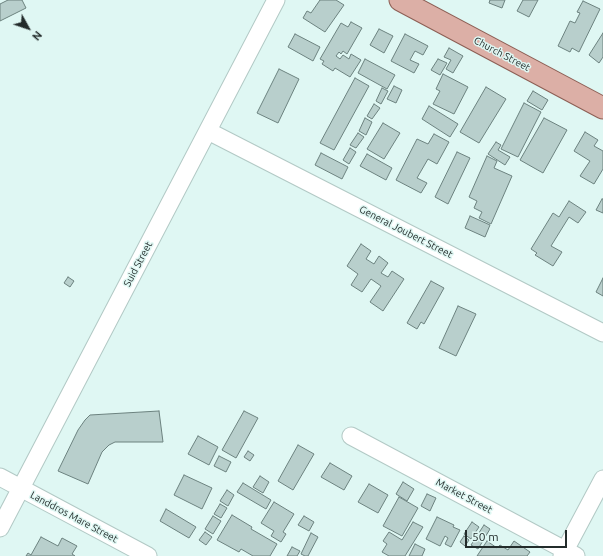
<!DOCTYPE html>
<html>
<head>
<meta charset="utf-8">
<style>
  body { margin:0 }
  #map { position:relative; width:603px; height:556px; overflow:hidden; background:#dff7f3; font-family:Ubuntu,sans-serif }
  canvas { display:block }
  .north { position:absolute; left:8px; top:8px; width:40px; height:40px; -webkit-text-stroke:3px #dff7f3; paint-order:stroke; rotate:130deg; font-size:11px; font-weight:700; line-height:16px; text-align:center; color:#232c2b }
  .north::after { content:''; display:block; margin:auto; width:14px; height:18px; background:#232c2b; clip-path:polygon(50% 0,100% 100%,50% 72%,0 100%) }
  .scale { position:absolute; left:465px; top:530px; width:102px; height:18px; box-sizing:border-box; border:2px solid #232c2b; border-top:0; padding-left:5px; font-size:12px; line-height:14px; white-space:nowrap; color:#232c2b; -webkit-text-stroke:3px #dff7f3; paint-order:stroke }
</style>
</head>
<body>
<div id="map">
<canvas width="603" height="556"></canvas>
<div class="north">N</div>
<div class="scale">50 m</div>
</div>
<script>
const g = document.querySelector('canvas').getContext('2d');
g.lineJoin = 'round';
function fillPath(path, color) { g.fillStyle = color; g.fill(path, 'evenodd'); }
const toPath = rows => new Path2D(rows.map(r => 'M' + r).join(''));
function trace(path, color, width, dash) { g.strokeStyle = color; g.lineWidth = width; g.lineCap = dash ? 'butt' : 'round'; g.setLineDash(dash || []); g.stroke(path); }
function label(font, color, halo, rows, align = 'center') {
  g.font = font + ' Ubuntu,sans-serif'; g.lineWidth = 3; g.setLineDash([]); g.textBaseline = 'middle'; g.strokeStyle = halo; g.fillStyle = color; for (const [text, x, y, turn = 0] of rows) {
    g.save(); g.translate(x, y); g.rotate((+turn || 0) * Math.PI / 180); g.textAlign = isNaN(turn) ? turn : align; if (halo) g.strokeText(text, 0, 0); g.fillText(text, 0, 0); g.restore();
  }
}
const building = toPath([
  [8,0,22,0,26,8,0,21,0,4,8,0],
  [320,0,336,0,344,5,325,32,303,18,307,11,311,13,320,0],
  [490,0,505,0,502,8,489,3,490,0],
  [523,0,538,0,529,17,517,11,523,0],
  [583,1,600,9,579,52,572,48,570,52,558,46,570,21,575,23,580,13,577,12,583,1],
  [351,22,362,28,347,54,343,51,341,54,339,52,336,56,340,59,343,55,349,59,351,54,361,60,350,77,335,68,333,71,322,64,324,61,320,59,341,23,348,27,351,22],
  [379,29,393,36,384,53,370,45,379,29],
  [603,33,603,57,599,63,589,55,603,33],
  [295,34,320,47,313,61,288,47,295,34],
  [405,34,428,46,423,55,415,51,410,60,419,64,414,73,391,61,405,34],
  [449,48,463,56,453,73,446,69,451,60,444,57,449,48],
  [365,59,395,75,387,89,358,73,365,59],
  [438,59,447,63,440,75,431,70,438,59],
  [279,69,299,79,278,123,257,113,279,69],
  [443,74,468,87,454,114,433,104,440,91,436,89,443,74],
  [355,78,369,86,334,150,320,143,355,78],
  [394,86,402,90,396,103,387,99,394,86],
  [486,87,506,99,479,143,460,132,486,87],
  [382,88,388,91,381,104,376,101,382,88],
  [533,91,548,100,542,110,527,101,533,91],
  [524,103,541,112,518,157,501,149,524,103],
  [374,104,380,108,372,119,367,116,374,104],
  [429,106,458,124,450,137,422,119,429,106],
  [365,118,372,122,366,135,359,131,365,118],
  [544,118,567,130,543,173,520,160,544,118],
  [383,123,400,133,384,159,367,149,383,123],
  [585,132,598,140,594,146,603,151,603,169,594,184,580,176,590,161,574,151,585,132],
  [358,133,364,137,356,148,350,145,358,133],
  [434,134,449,142,437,164,428,159,417,178,427,183,421,193,396,180,417,139,428,144,434,134],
  [496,142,501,145,498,150,510,157,505,165,488,154,496,142],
  [350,148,356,152,349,164,343,160,350,148],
  [457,152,470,158,448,204,435,197,457,152],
  [321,153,348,167,342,179,315,165,321,153],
  [367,154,392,168,386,180,360,166,367,154],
  [487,156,497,161,494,168,512,176,491,224,479,218,482,212,474,208,477,201,469,197,487,156],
  [602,199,603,199,603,213,596,210,602,199],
  [569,201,586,212,578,223,569,217,551,246,562,252,553,266,535,255,537,253,531,249,553,213,559,217,569,201],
  [470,216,490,225,485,237,465,228,470,216],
  [361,244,371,251,366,259,374,264,379,256,388,263,381,273,388,277,392,271,404,279,383,311,370,302,381,286,371,279,362,292,351,285,358,274,347,266,361,244],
  [68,277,74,281,70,287,64,283,68,277],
  [603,278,603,296,596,292,603,278],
  [431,281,444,288,424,324,421,322,417,329,407,323,431,281],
  [458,306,476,314,456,356,439,348,458,306],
  [159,411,163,442,115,442,109,445,102,452,88,484,58,471,78,430,85,420,90,415,159,411],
  [244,411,258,418,236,458,222,450,244,411],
  [198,436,218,447,209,465,188,454,198,436],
  [298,445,314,454,293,490,278,481,298,445],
  [248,451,254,455,250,461,244,457,248,451],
  [219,456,231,462,226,472,214,466,219,456],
  [330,463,352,476,344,490,321,477,330,463],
  [184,475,212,488,202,509,174,495,184,475],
  [260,476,269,482,263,493,253,487,260,476],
  [403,482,414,489,407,501,396,494,403,482],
  [243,483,271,500,266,509,237,492,243,483],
  [369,484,388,495,378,513,358,502,369,484],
  [227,490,234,495,228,506,220,501,227,490],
  [427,494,436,498,430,511,421,506,427,494],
  [399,497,418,508,402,536,383,526,399,497],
  [274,502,294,514,283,532,286,534,281,542,271,536,274,531,261,523,274,502],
  [220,504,227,508,221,518,214,514,220,504],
  [166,509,196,527,189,538,160,521,166,509],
  [232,515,252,527,251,529,277,544,270,556,253,556,241,549,239,552,217,540,232,515],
  [213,516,221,521,213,534,205,529,213,516],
  [304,516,314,522,309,531,298,525,304,516],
  [437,517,454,525,453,527,460,530,451,547,445,544,448,538,445,536,440,546,426,539,437,517],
  [413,522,423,527,405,556,389,556,382,552,387,544,383,541,389,532,402,540,413,522],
  [472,522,479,527,471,539,464,534,472,522],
  [484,525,490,529,478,549,471,545,484,525],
  [205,532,212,537,206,545,199,540,205,532],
  [311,533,318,537,308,556,305,556,301,554,311,533],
  [464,536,469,540,465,546,460,542,464,536],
  [41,537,58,546,62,538,77,546,72,554,75,556,26,556,28,553,31,555,41,537],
  [487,541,497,548,500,545,508,550,514,541,530,552,527,556,477,556,487,541],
  [415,544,425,549,422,556,409,556,415,544],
  [292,547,300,551,297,556,287,556,292,547]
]);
const minor = toPath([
  [208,131,603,333],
  [351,436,576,556],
  [0,477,148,556],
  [0,528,276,0],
  [562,556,603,479]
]);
const major = toPath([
  [400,0,603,108]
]);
const streetNames = [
  ["Church Street",502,54,28],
  ["General Joubert Street",406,232,27],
  ["Suid Street",138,264,-62],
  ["Market Street",464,496,28],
  ["Landdros Mare Street",74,517,28]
];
fillPath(building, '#b8cfcc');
trace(building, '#6c827f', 1);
trace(minor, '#b2c9c5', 19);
trace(major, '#8c5e54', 23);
trace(minor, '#fff', 17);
trace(major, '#dcafa6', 21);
label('10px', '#232c2b', '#dff7f3', streetNames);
</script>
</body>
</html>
